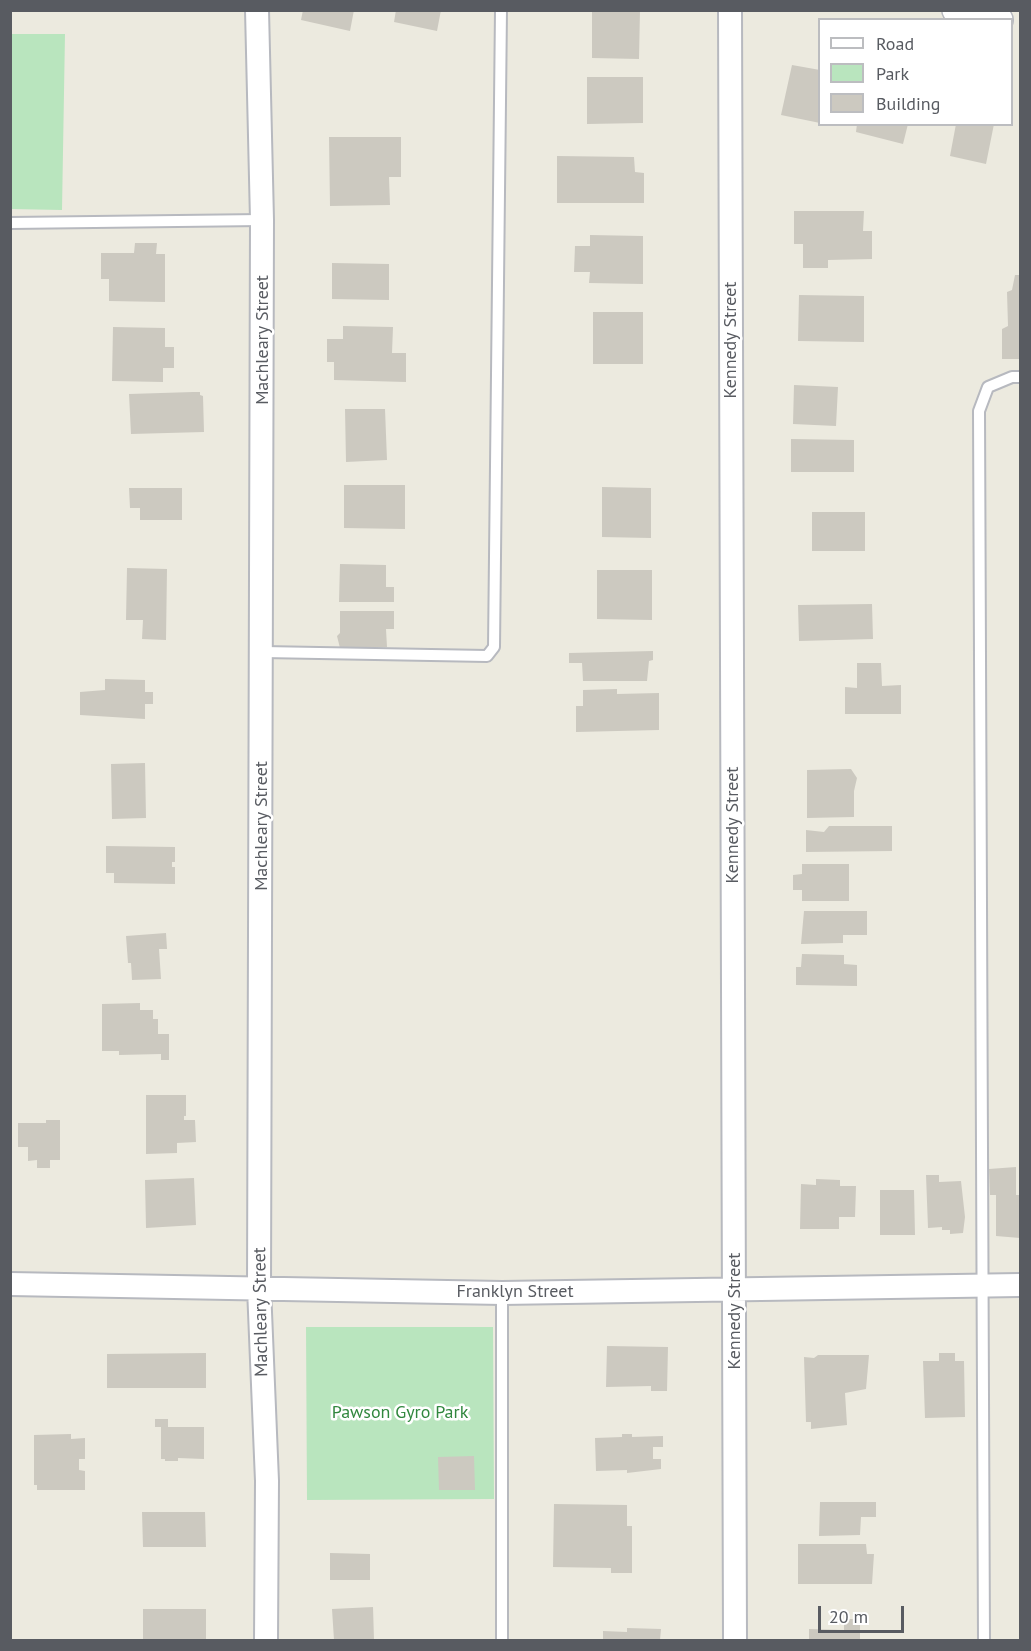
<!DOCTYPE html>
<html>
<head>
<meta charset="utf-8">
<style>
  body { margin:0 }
  #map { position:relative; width:1031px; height:1651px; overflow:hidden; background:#eceadf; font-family:"PT Sans",sans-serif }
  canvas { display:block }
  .frame { position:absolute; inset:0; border:12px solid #585b61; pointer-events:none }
  .legend { position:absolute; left:818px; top:18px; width:195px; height:108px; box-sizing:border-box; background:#fff; border:2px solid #bcbdc0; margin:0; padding:8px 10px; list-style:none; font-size:18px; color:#585b61 }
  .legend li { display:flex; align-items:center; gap:12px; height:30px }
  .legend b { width:30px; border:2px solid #bcbdc0 }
  .scale { position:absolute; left:818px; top:1606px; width:86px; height:27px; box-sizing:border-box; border:3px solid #585b61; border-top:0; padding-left:8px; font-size:18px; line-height:21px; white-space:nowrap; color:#585b61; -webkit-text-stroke:4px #fff; paint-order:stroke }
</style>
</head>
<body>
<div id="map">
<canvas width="1031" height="1651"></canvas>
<div class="frame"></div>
<ul class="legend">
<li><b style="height:8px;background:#fff"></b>Road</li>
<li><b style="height:16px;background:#b9e5be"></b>Park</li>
<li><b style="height:16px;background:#ccc9c0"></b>Building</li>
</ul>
<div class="scale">20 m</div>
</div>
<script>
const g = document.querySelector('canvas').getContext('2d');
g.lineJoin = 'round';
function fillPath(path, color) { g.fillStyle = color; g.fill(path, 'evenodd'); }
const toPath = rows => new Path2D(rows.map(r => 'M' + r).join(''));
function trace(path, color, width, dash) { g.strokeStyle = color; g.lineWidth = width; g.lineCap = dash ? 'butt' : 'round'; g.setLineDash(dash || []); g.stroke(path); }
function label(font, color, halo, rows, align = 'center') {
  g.font = font + ' "PT Sans",sans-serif'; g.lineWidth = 5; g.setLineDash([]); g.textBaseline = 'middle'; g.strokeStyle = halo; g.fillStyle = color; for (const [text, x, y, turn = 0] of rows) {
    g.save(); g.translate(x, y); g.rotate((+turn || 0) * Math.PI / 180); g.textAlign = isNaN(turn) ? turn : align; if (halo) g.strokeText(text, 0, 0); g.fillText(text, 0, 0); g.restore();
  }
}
const green = toPath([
  [11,34,65,34,62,210,11,209],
  [306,1327,493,1327,494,1499,307,1500]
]);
const building = toPath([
  [303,10,354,10,350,31,301,20],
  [396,10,441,10,437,31,394,22],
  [592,10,640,10,639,59,592,58],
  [792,65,820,70,820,123,781,115],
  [587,77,643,77,643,123,587,124],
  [857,124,908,124,903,144,856,132],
  [956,124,994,124,986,164,950,156],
  [329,137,401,137,401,177,389,177,390,205,330,206],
  [557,156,634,157,635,172,644,173,644,203,557,203],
  [794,211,864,211,863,231,872,231,872,259,828,260,828,268,803,268,803,244,794,244],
  [590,235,643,236,643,284,589,283,590,272,574,272,575,246,590,246],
  [135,243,157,243,156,254,165,254,165,302,109,301,109,279,101,279,101,253,134,253],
  [332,263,389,264,389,300,332,299],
  [1015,275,1020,275,1020,359,1002,359,1002,329,1008,326,1007,292,1012,290],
  [799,295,864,296,864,342,798,341],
  [593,312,643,312,643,364,593,364],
  [343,326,393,327,392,353,406,353,406,382,334,380,334,362,327,362,327,339,343,339],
  [113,327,165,328,165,347,174,347,174,368,163,368,163,382,112,381],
  [794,385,838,387,836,426,793,424],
  [193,392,200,392,200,395,203,396,204,432,131,434,129,394],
  [345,409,385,409,387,460,346,462],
  [791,439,854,440,854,472,791,472],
  [344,485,405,485,405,529,344,528],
  [602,487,651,488,651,538,602,537],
  [129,488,182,488,182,520,140,520,140,508,130,508],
  [812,512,865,512,865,551,812,551],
  [340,564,386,565,386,587,394,587,394,602,339,602],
  [127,568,167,569,166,640,142,639,143,620,126,620],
  [597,570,652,570,652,620,597,619],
  [872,604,873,639,799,641,798,605],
  [340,611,394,611,394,629,386,629,387,647,340,648,337,636,340,633],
  [653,651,653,660,649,661,647,681,583,681,582,663,569,663,569,653],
  [857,663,881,663,882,686,901,685,901,714,845,714,845,687,857,688],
  [105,679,145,680,145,692,153,692,153,704,145,704,145,719,80,715,80,692,105,690],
  [617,689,617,694,659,693,659,730,576,732,576,706,583,706,583,690],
  [145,763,146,818,112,819,111,764],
  [851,769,857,778,854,791,854,817,807,818,807,770],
  [829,826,892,826,892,851,806,852,806,830,824,832],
  [106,846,175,847,175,862,172,862,172,867,175,867,175,884,114,883,114,873,106,873],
  [802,864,849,864,849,901,802,901,802,890,793,890,793,875,802,874],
  [804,911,867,911,867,935,843,935,843,943,801,944],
  [166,933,167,949,159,949,161,979,132,980,131,963,128,963,126,936],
  [802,954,844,955,844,964,857,965,857,986,796,985,796,967,801,967],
  [140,1003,140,1010,153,1010,153,1019,158,1019,158,1034,169,1034,169,1060,161,1060,161,1054,119,1055,119,1051,102,1051,102,1004],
  [146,1095,186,1095,186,1116,184,1116,184,1120,195,1120,196,1142,177,1143,177,1153,146,1154],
  [46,1120,60,1120,60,1160,50,1160,50,1168,37,1168,37,1160,28,1161,28,1147,18,1147,18,1123,46,1123],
  [1016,1167,1016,1195,1020,1195,1020,1238,996,1236,996,1195,990,1195,989,1169],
  [926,1175,939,1175,939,1182,961,1181,965,1217,963,1233,950,1234,950,1230,942,1230,942,1227,928,1228],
  [194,1178,196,1225,146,1228,145,1180],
  [816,1179,840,1180,840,1186,856,1186,855,1217,839,1217,839,1229,800,1229,801,1184,816,1185],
  [880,1190,914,1190,915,1235,880,1235],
  [607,1346,668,1347,667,1391,651,1391,651,1386,606,1387],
  [206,1353,206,1388,107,1388,107,1354],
  [939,1353,955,1353,955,1361,964,1361,965,1417,925,1418,923,1361,939,1361],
  [818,1355,869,1355,866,1389,845,1393,847,1425,811,1429,811,1422,806,1422,804,1357,814,1358],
  [155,1419,168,1419,168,1427,204,1427,204,1459,178,1458,178,1461,165,1461,165,1459,161,1459,161,1427,155,1427],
  [71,1434,71,1439,85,1438,85,1459,79,1459,79,1470,85,1471,85,1490,37,1490,37,1485,34,1485,34,1435],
  [622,1434,632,1434,632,1437,663,1436,663,1447,653,1447,653,1459,661,1459,661,1469,627,1473,627,1470,596,1471,595,1438,622,1437],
  [474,1456,475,1490,439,1490,438,1457],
  [820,1502,876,1502,876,1517,861,1517,860,1535,819,1536],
  [554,1504,627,1505,627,1526,632,1526,632,1573,611,1573,611,1568,553,1567],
  [142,1512,205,1512,206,1547,143,1547],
  [798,1544,866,1544,867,1554,874,1554,872,1584,798,1584],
  [330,1553,370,1554,370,1580,330,1580],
  [373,1607,374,1640,334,1640,332,1609],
  [143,1609,206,1609,206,1640,143,1640],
  [844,1619,860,1619,860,1640,809,1640,809,1629,844,1630],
  [627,1628,661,1629,660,1640,603,1640,603,1631,627,1632]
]);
const service = toPath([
  [10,223,262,220],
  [263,652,487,656,494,647,501,10],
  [502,1640,502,1293],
  [984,1640,979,411,988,387,1012,377,1020,377]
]);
const minor = toPath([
  [257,10,262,220,259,1288,267,1481,266,1640],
  [730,10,735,1640],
  [10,1284,502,1293,1020,1285]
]);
const tertiary = toPath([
  [956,10,999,20]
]);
const streetNames = [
  ["Machleary Street",263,340,-90],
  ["Kennedy Street",731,340,-90],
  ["Kennedy Street",733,825,-90],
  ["Machleary Street",262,826,-90],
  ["Franklyn Street",515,1292],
  ["Kennedy Street",735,1311,-90],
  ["Machleary Street",261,1312,-91]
];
const parkNames = [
  ["Pawson Gyro Park",400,1413]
];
fillPath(green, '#b9e5be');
fillPath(building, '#ccc9c0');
trace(service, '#b7b9bf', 14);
trace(minor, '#b7b9bf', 26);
trace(tertiary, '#b7b9bf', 30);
trace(service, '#fff', 10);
trace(minor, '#fff', 22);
trace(tertiary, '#fff', 27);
label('18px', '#585b61', '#fff', streetNames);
label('18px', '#31873e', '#fff', parkNames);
</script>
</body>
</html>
